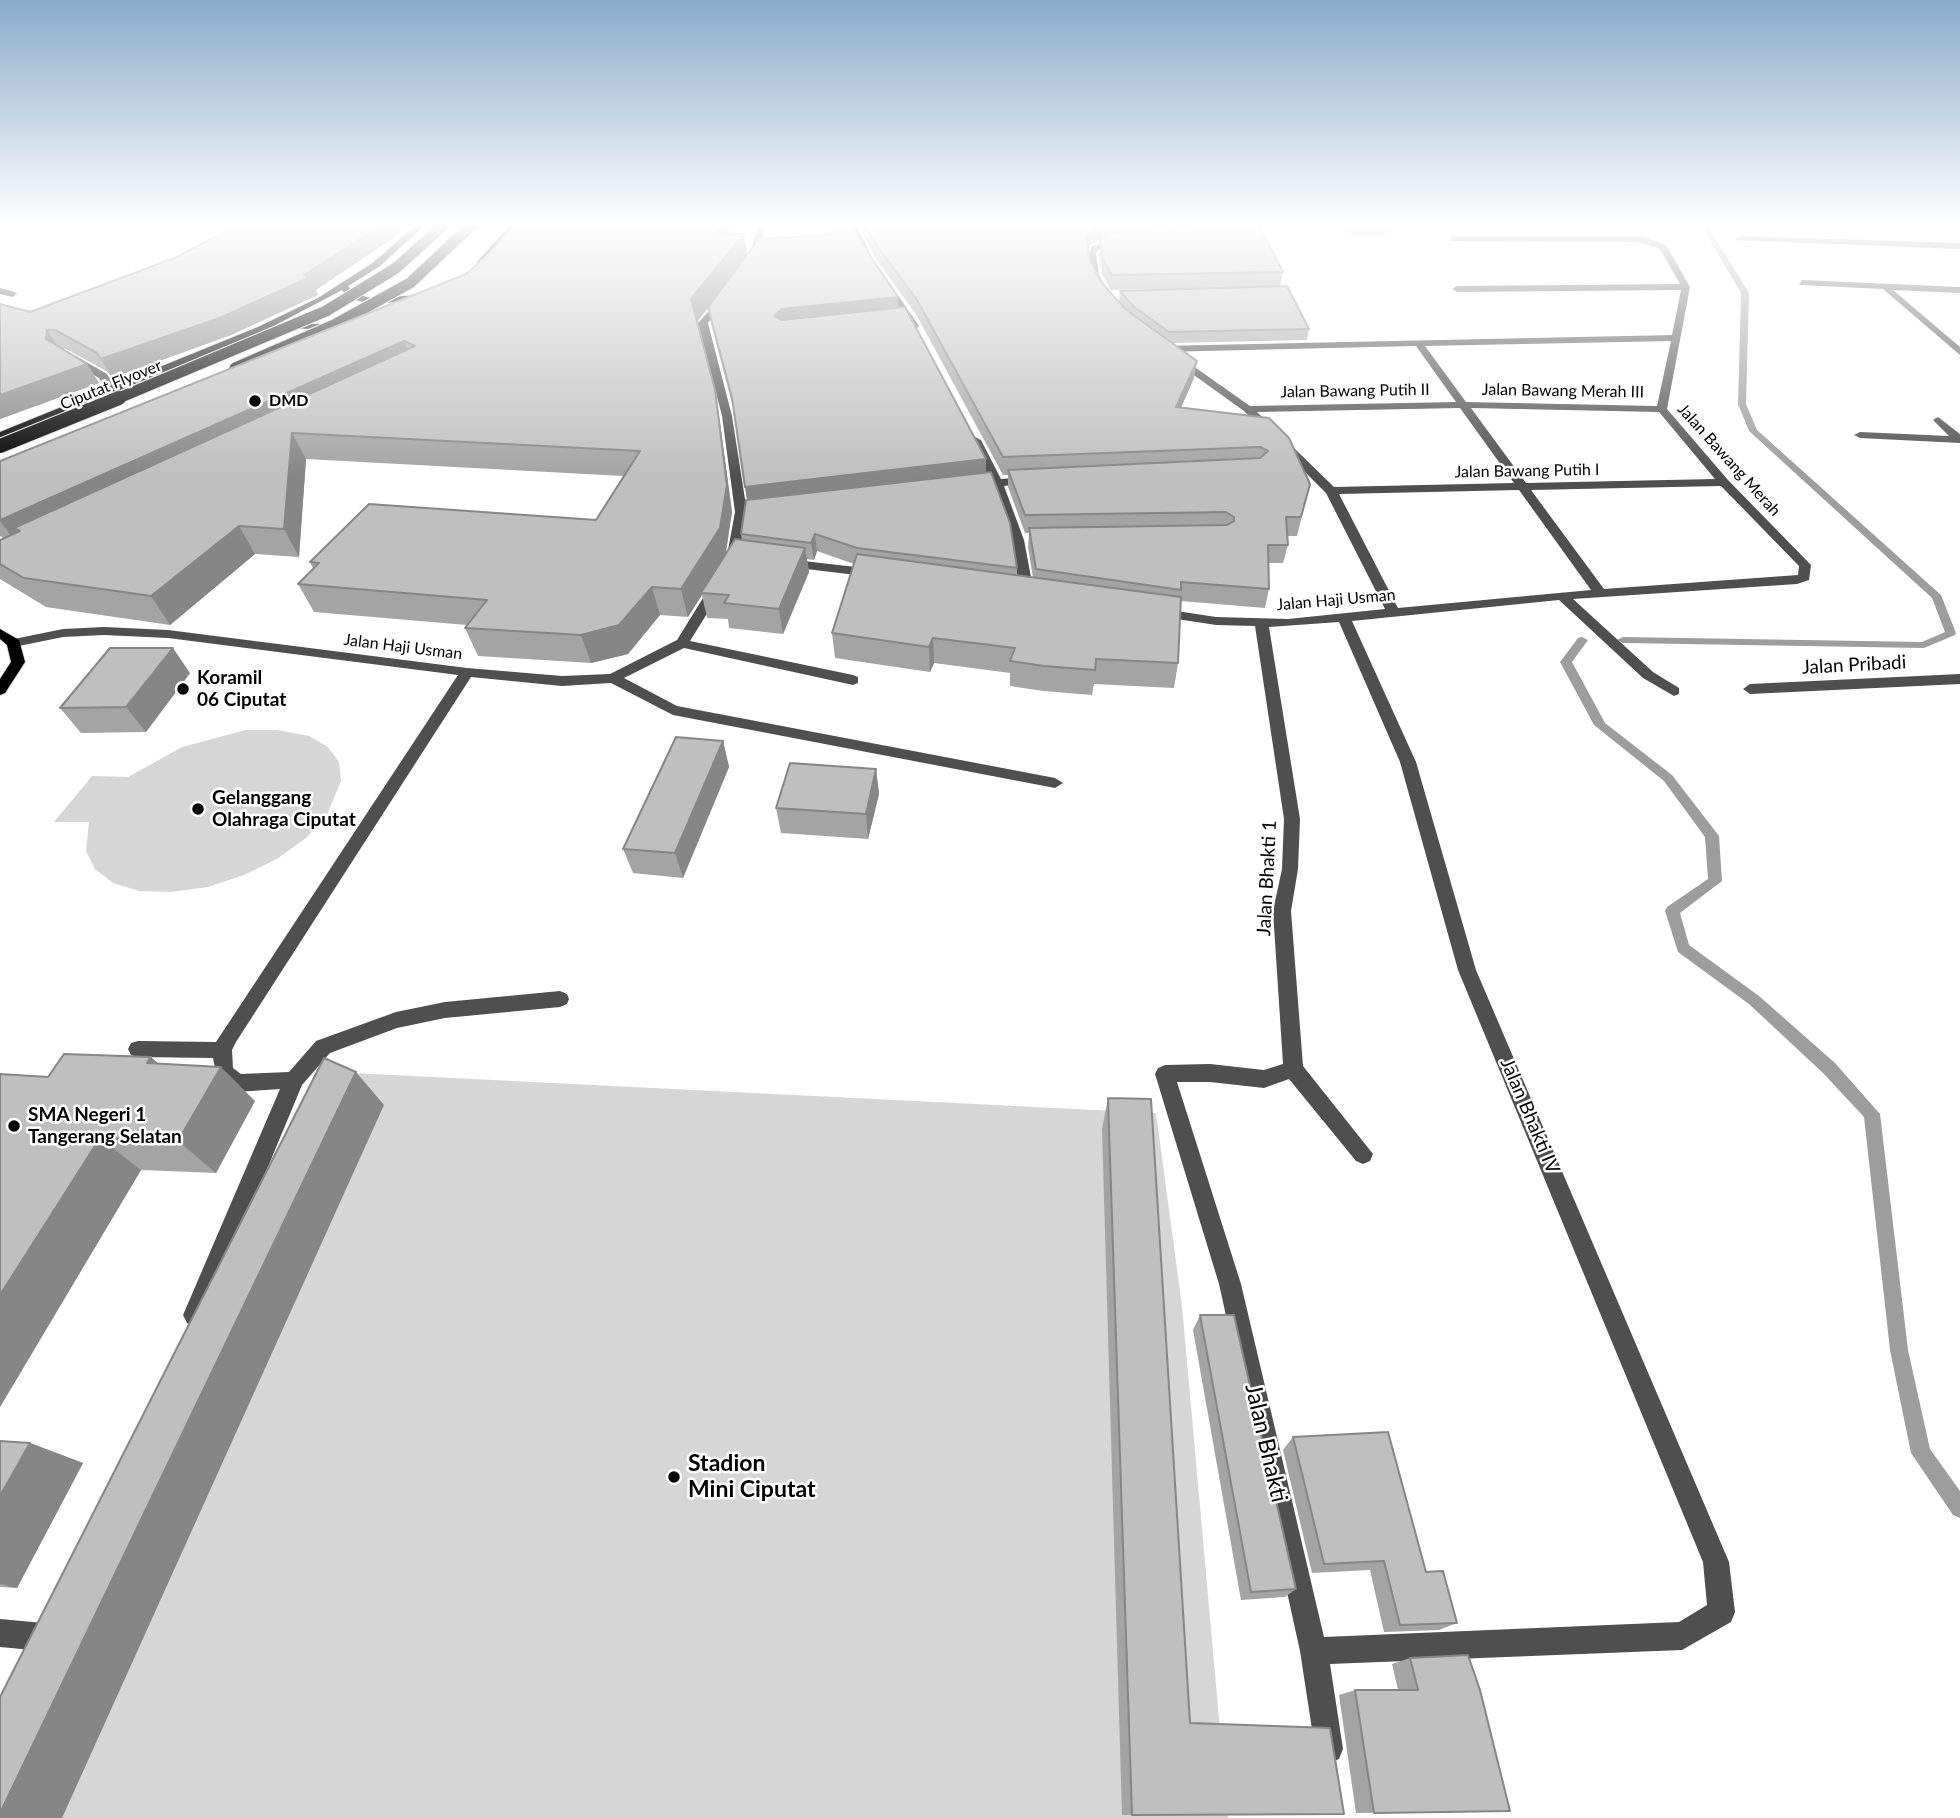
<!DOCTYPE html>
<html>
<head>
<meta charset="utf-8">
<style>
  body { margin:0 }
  canvas { display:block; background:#fff }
</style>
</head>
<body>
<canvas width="1960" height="1818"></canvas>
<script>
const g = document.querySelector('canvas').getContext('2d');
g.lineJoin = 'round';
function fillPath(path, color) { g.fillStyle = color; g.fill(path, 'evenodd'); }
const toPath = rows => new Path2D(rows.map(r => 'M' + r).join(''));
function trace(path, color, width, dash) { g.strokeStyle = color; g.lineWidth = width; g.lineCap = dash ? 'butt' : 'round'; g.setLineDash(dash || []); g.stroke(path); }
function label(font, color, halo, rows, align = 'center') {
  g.font = font + ' Lato,sans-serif'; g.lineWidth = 5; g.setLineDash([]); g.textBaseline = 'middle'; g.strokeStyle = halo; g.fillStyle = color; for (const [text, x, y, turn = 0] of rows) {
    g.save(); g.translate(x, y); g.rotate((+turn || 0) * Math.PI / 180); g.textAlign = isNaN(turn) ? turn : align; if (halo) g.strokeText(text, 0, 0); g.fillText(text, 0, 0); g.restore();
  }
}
const green = toPath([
  [246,730,277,730,309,736,328,747,339,762,341,781,326,817,306,838,277,859,244,875,208,887,171,892,139,891,113,883,95,869,86,851,89,822,54,822,92,776,128,777,182,747],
  [352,1073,1156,1113,1182,1306,1228,1818,0,1818,0,1795]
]);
const water = toPath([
  [1374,224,1389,226,1394,232,1385,235,1350,235,1338,229]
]);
const stream = toPath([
  [1699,222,1705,222,1749,293,1746,404,1757,430,1941,595,1956,633,1955,635,1924,648,1623,643,1617,640,1623,637,1922,642,1945,632,1932,598,1749,431,1738,404,1741,293,1699,222],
  [1582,637,1588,640,1572,662,1605,723,1672,775,1719,836,1722,881,1680,913,1689,945,1759,996,1835,1063,1880,1114,1908,1350,1930,1449,1960,1491,1960,1518,1953,1515,1911,1453,1890,1350,1864,1117,1823,1073,1749,1004,1678,952,1665,911,1667,907,1708,879,1705,837,1664,781,1594,725,1560,662,1578,638,1582,637]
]);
const minor = toPath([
  [759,222,767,222,756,261,752,264,748,261,759,222],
  [847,222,855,222,872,257,919,326,917,328,909,326,864,257,847,222],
  [1452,236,1641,236,1666,245,1690,287,1667,409,1728,480,1811,565,1809,580,1797,584,1573,599,1653,672,1679,688,1679,694,1674,696,1643,678,1559,600,1352,621,1416,762,1476,970,1729,1562,1735,1612,1731,1622,1682,1650,1330,1664,1343,1749,1339,1759,1329,1763,1319,1759,1315,1749,1300,1651,1219,1284,1155,1074,1158,1068,1165,1065,1210,1064,1264,1070,1283,1064,1273,911,1282,869,1284,819,1255,626,1216,625,1157,616,1150,612,1157,608,1216,617,1288,619,1385,609,1326,493,1244,411,1170,358,1179,356,1250,406,1456,402,1416,346,1161,352,1156,349,1161,346,1672,335,1681,290,1457,292,1452,289,1457,286,1680,284,1660,249,1640,242,1449,241,1452,236],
  [1671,341,1657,406,1466,402,1425,346,1671,341],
  [1460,408,1514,483,1334,487,1257,412,1460,408],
  [1471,408,1659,412,1715,479,1526,483,1471,408],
  [1721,486,1799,566,1798,575,1604,589,1531,490,1721,486],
  [1519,490,1591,590,1398,608,1339,494,1519,490],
  [1339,622,1400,762,1458,970,1703,1562,1707,1605,1679,1622,1324,1637,1241,1284,1177,1082,1210,1082,1264,1088,1289,1079,1356,1161,1363,1164,1370,1161,1373,1154,1303,1066,1291,911,1298,869,1300,819,1269,627,1339,622],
  [1738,236,1960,243,1960,249,1735,240,1738,236],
  [1123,238,1126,243,1098,250,1096,254,1099,275,1107,289,1099,291,1091,275,1088,254,1092,246,1123,238],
  [1802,280,1960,287,1960,293,1893,290,1960,347,1960,355,1883,289,1799,285,1802,280],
  [0,288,15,292,17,294,12,297,0,294,0,288],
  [724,294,729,297,708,323,732,416,747,512,738,561,732,565,726,561,735,512,722,416,698,323,724,294],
  [68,356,76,356,107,374,117,390,116,392,108,392,99,378,68,360,68,356],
  [1938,417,1960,434,1960,443,1860,438,1854,435,1860,432,1949,436,1933,420,1938,417],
  [975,437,981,440,1001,479,1030,477,1036,480,1030,483,1004,486,1024,540,1034,593,1032,596,1022,596,1020,593,1012,540,993,487,971,489,965,485,971,481,990,480,969,440,975,437],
  [786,559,873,569,879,573,873,577,781,566,780,563,786,559],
  [716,584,723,588,690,641,853,675,858,677,858,683,853,685,684,648,624,678,677,706,1055,778,1063,783,1055,788,673,715,611,683,562,686,471,677,236,1042,232,1050,233,1068,241,1074,289,1072,316,1041,396,1012,445,1002,560,991,567,994,569,999,567,1004,560,1007,445,1018,397,1028,330,1053,302,1085,203,1323,195,1327,187,1323,183,1315,280,1089,237,1092,217,1078,213,1058,138,1057,131,1055,128,1049,131,1043,138,1041,216,1042,458,675,168,638,104,635,63,637,14,647,7,643,9,640,63,629,104,627,168,630,467,668,562,676,610,674,677,640,711,585,716,584],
  [1960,674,1960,684,1750,694,1743,689,1750,684,1960,674],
  [0,1619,54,1624,64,1628,68,1638,64,1648,54,1652,0,1647,0,1619]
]);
const major = toPath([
  [419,222,428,222,380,266,348,286,354,294,371,298,420,295,423,296,423,300,371,304,348,298,342,290,264,331,0,439,0,432,258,327,318,298,374,262,419,222],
  [513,222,521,222,483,266,477,266,477,262,513,222],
  [285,323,320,324,333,328,342,338,334,340,327,332,316,329,282,328,282,324,285,323],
  [0,629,19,640,25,662,5,693,0,695,0,679,11,662,7,645,0,639,0,629]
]);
const highwayBridgeFar1 = toPath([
  [235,368,334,325,410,283,475,222],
  [114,400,326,311,396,268,447,222]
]);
const highwayBridge = toPath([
  [0,446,119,398]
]);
const wall = toPath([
  [818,222,850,222,861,243,899,307,986,473,1017,568,1017,575,1033,578,1028,547,1029,533,1025,533,1008,487,1008,475,1003,475,917,316,874,256,856,222,1257,222,1283,272,1280,286,1309,329,1307,340,1172,343,1194,378,1181,407,1269,418,1310,484,1297,536,1287,536,1288,545,1283,563,1269,563,1269,589,1265,608,1181,601,1178,663,1174,688,1094,684,1092,695,1043,691,1010,686,1010,673,934,663,930,672,835,658,832,633,854,564,817,551,814,560,807,559,809,572,783,634,729,628,728,619,707,618,702,595,688,617,660,615,628,654,591,663,478,656,465,628,467,625,314,612,298,584,313,568,310,562,596,520,623,476,306,459,299,557,255,554,170,625,46,607,0,579,0,540,3,538,0,536,0,461,730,234,747,255,823,235],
  [1101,239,1099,255,1102,274,1111,290,1167,289,1120,291,1119,302,1127,311,1125,309,1102,283,1090,261,1088,249,1091,244],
  [708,308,711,324,734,411,747,500,741,534,742,540,726,553,732,512,719,416,697,322],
  [393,238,316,290,318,295,231,335,112,378,108,372,66,349,62,349,87,364,99,383,0,419,30,312],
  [190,673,146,732,81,733,60,708],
  [723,741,729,767,683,878,633,873,623,849],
  [876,769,879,794,868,839,781,833,776,808],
  [159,1064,255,1101,216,1173,141,1170,0,1407,48,1077],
  [1108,1098,1190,1723,1132,1815,1122,1815,1102,1129],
  [1200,1315,1296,1589,1285,1597,1241,1600,1193,1330],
  [1293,1437,1426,1572,1457,1623,1439,1630,1384,1632,1370,1570,1312,1573,1283,1450],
  [0,1441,30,1443,83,1463,17,1588,0,1587],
  [1410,1658,1510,1811,1356,1813,1339,1695,1355,1690,1398,1690,1392,1664]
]);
const shadedWall = toPath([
  [386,222,413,222,393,238,316,290,318,295,231,335,112,378,101,359],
  [721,222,736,222,718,257,714,234],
  [1103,223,1102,238,1091,244,1085,254,1086,239,1092,228],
  [744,234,748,257,695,324,691,299],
  [898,297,899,313,784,325,774,316,782,309],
  [47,330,59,348,46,339],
  [404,341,414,366,14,528,27,545,20,548,0,521,0,520],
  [1197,361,1194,378,1174,424,1176,407],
  [87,364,99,383,0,419,0,395],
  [715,390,719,416,732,512,725,556,701,593,702,595,688,617,681,589],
  [292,433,306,459,299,557,284,529],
  [986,459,986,477,748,505,745,487],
  [239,526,255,554,170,625,151,596],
  [815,534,817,551,814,560,811,543],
  [805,548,809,572,783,634,779,609],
  [652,587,660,615,628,654,591,663,581,635],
  [933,638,934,663,930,672,929,647],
  [173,648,190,673,146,732,126,707],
  [723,741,729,767,683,878,675,853],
  [876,769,879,794,868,839,866,814],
  [151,1057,188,1090,147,1063],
  [221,1067,255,1101,216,1173,178,1141],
  [356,1072,384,1105,62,1818,0,1818,0,1813],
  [100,1138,141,1170,0,1407,0,1295],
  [30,1443,83,1463,17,1588,0,1584,0,1496]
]);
const building = toPath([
  [242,222,386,222,304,275,310,277,222,317,101,359,97,353,55,330,47,330,46,339,87,364,0,395,0,304,30,312,177,257,242,222],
  [518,222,721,222,714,234,744,234,691,299,715,390,727,485,720,528,681,589,652,587,619,625,581,635,465,628,487,600,298,584,319,563,310,562,369,504,596,520,640,451,292,433,284,529,239,526,151,596,24,578,0,564,0,540,20,531,14,528,415,346,404,341,0,520,0,461,466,274,490,253,518,222],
  [822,222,850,222,861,243,898,297,782,309,774,316,782,320,905,307,986,459,745,487,732,398,708,307,759,239,827,235,822,222],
  [863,222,1127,222,1103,223,1092,228,1086,239,1090,261,1102,283,1125,309,1197,361,1176,407,1269,418,1289,438,1310,484,1301,517,1286,517,1288,545,1268,545,1269,589,1181,582,1181,590,1036,569,1029,528,1227,525,1234,521,1234,517,1226,512,1025,515,1008,470,1260,458,1268,451,1260,447,1003,457,917,300,873,240,863,222],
  [1231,222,1257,222,1283,272,1112,275,1103,259,1100,240,1106,233,1232,224,1231,222],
  [1287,286,1309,329,1169,332,1134,307,1120,291,1287,286],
  [991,472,1010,523,1017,568,857,548,815,534,811,543,741,534,746,500,991,472],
  [735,539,805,548,779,609,724,603,729,595,701,593,735,539],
  [857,554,1181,597,1178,663,1096,659,1095,670,1044,666,1010,661,1015,648,933,638,929,647,832,633,857,554],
  [110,648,173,648,126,707,60,708,110,648],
  [676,737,723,741,675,853,623,849,676,737],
  [790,763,876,769,866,814,776,808,790,763],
  [64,1054,151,1057,147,1063,221,1067,178,1141,100,1138,0,1295,0,1074,48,1077,64,1054],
  [324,1058,356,1072,0,1813,0,1697,324,1058],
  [1108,1098,1151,1099,1190,1723,1330,1728,1344,1814,1132,1815,1108,1098],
  [1200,1315,1234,1315,1296,1589,1251,1592,1200,1315],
  [1388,1432,1426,1572,1443,1571,1457,1623,1400,1625,1384,1561,1324,1564,1293,1437,1388,1432],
  [0,1441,30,1443,0,1496,0,1441],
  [1468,1655,1480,1690,1510,1811,1374,1813,1355,1690,1418,1690,1410,1658,1468,1655]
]);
const markers = [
  [255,401,7,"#000"],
  [183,689,7,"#000"],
  [198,809,7,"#000"],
  [14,1126,7,"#000"],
  [674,1477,7,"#000"]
];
const farStreetnames = [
  ["Ciputat Flyover",111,385,-22],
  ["Jalan Bawang Putih II",1355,391,-1],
  ["Jalan Bawang Merah III",1563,391,1],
  ["Jalan Bawang Merah",1729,460,48],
  ["Jalan Bawang Putih I",1527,471,-1],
  ["Jalan Haji Usman",1336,600,-5],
  ["Jalan Haji Usman",403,647,7]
];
const farPoinames = [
  ["DMD",269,401]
];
const streetNames = [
  ["Jalan Pribadi",1854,665,-3],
  ["Jalan Bhakti 1",1267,878,-87],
  ["Jalan Bhakti IV",1530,1116,67]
];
const poiNames = [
  ["Koramil",197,678],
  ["06 Ciputat",197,700],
  ["Gelanggang",212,798],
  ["Olahraga Ciputat",212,820],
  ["SMA Negeri 1",28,1115],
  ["Tangerang Selatan",28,1137]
];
const nearStreetnames = [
  ["Jalan Bhakti",1266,1443,77]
];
const nearPoinames = [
  ["Stadion",688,1464],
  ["Mini Ciputat",688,1490]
];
fillPath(green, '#d6d6d6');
fillPath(water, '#9d9d9d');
fillPath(stream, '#9d9d9d');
trace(major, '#dbdbdb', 2);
fillPath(minor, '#4f4f4f');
fillPath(major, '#000');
trace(highwayBridgeFar1, '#dbdbdb', 13, []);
trace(highwayBridge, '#dbdbdb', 16, []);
trace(highwayBridgeFar1, '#000', 11);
trace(highwayBridge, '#000', 14);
fillPath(wall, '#a4a4a4');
fillPath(shadedWall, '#868686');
fillPath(building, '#bfbfbf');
trace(building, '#868686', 2);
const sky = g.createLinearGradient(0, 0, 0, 476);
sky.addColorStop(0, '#8aabca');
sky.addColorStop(0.47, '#fff');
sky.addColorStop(1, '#ffffff00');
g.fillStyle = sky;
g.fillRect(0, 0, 1960, 476);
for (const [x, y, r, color] of markers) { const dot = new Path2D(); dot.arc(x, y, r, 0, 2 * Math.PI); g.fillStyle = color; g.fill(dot); trace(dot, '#fff', 2.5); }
label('16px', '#000', '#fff', farStreetnames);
label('bold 16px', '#000', '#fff', farPoinames, 'left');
label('19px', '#000', '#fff', streetNames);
label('bold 19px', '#000', '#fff', poiNames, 'left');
label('23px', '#000', '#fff', nearStreetnames);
label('bold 23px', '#000', '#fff', nearPoinames, 'left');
</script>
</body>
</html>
